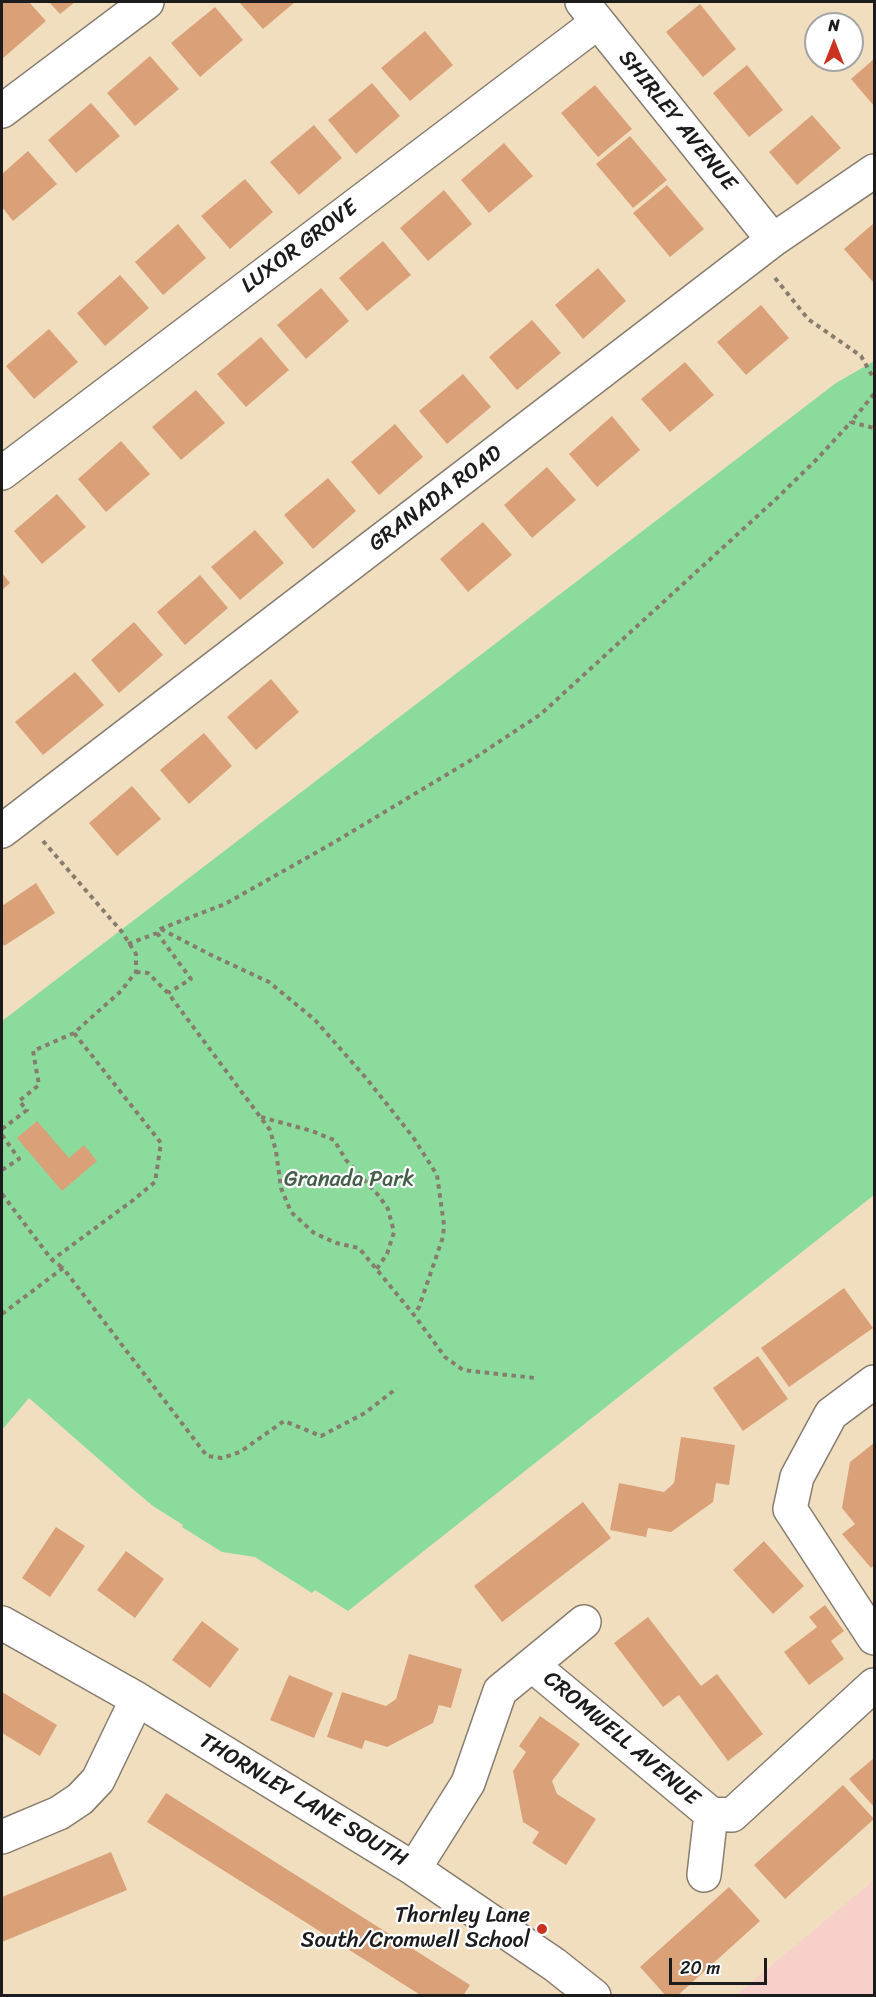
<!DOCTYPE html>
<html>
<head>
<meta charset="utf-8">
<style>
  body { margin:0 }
  #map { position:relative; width:876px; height:1997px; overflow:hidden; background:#f1debf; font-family:Sriracha,sans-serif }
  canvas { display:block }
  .frame { position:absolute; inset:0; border:3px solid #1c1c1c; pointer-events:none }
  .north { position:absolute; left:804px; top:12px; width:60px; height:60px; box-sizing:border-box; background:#fff; border:2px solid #a4a4a4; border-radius:50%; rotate:0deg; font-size:16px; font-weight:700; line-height:24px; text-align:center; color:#1c1c1c }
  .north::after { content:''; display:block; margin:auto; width:21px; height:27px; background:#c8321e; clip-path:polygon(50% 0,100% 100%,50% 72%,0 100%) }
  .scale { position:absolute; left:669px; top:1958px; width:98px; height:27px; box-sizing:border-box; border:3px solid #1c1c1c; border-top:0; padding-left:8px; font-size:18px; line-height:21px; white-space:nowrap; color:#1c1c1c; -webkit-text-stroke:4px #fff; paint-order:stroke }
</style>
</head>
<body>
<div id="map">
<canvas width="876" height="1997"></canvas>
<div class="frame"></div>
<div class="north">N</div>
<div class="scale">20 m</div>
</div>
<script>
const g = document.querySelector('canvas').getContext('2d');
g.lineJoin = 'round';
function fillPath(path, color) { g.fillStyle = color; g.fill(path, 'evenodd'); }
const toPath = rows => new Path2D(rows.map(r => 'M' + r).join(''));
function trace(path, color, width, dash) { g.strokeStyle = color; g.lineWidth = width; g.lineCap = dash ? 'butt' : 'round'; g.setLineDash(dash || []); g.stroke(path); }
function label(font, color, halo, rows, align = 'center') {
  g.font = font + ' Sriracha,sans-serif'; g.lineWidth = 4.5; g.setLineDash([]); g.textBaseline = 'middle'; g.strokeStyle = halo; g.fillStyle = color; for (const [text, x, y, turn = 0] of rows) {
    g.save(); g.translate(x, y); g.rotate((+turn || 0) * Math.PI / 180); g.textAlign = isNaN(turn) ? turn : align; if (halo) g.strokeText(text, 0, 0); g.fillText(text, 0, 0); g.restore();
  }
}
const built = toPath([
  [874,1880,874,1995,736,1995]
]);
const green = toPath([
  [874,361,874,1195,348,1611,315,1590,312,1593,255,1557,222,1552,182,1527,183,1525,153,1506,135,1491,29,1398,2,1430,2,1021,836,383]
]);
const building = toPath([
  [2,2,29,2,46,21,2,59],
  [49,2,75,2,60,14],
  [239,2,295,2,263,29],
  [700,4,736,49,703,77,666,32],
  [215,7,243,40,200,77,171,43],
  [425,31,453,65,410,101,381,68],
  [150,56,179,89,135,126,107,93],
  [874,59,874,106,851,79],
  [747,65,783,110,749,137,713,93],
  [372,83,400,116,356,154,328,120],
  [595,85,632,129,598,157,561,113],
  [91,103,120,136,76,173,48,140],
  [812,115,841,148,797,185,769,152],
  [314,125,342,158,299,195,270,162],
  [630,136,667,180,633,208,596,164],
  [504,143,533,176,489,213,461,180],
  [28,151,57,184,13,221,2,207,2,174],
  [245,179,273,212,230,249,201,216],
  [667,185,704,229,670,257,633,213],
  [444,190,472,224,428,261,400,228],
  [874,223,874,281,873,282,844,249],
  [178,224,206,258,163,295,135,262],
  [383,241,411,275,367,311,339,278],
  [598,268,626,301,583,339,555,305],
  [120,275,149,308,105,346,77,313],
  [321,288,349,321,306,359,277,325],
  [761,305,789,338,746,375,717,342],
  [532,320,561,353,517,390,489,357],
  [49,329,78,362,34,399,6,366],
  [261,337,289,370,246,407,217,374],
  [685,362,714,395,670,432,641,399],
  [463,374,491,407,447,444,419,411],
  [196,390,225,423,181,460,152,427],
  [612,416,640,450,597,487,569,454],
  [395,424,423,457,379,495,351,462],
  [121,441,150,474,106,512,78,479],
  [547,467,576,500,532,538,504,505],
  [328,478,356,511,313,549,284,515],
  [57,494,86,527,42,564,14,531],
  [483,522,512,555,468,592,440,559],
  [255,530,284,563,240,600,211,567],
  [2,573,10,583,2,590],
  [200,575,228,608,185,645,157,612],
  [134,622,163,655,119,693,91,660],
  [75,672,104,705,43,755,15,722],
  [271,679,299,712,256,750,227,717],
  [204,733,232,766,189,804,160,770],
  [132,786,161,819,117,856,89,823],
  [36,883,55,913,4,946,2,942,2,906],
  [37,1121,69,1158,84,1145,97,1161,62,1191,17,1138],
  [844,1288,873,1328,789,1387,761,1348],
  [758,1356,788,1399,743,1431,713,1388],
  [681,1437,735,1445,729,1485,716,1483,713,1502,671,1532,648,1528,646,1537,610,1530,619,1483,664,1492,674,1483],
  [874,1443,874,1565,871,1568,842,1534,855,1524,842,1508,850,1462],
  [583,1502,611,1538,502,1622,474,1586],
  [56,1527,85,1546,50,1597,22,1578],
  [764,1541,804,1586,773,1614,733,1570],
  [126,1551,164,1579,135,1618,97,1590],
  [825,1605,844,1631,831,1641,844,1659,809,1685,784,1652,817,1627,809,1617],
  [648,1617,701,1686,717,1674,763,1734,728,1761,679,1695,663,1707,614,1643],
  [202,1621,239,1649,210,1688,172,1660],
  [409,1654,462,1669,451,1708,439,1705,433,1723,387,1747,365,1740,362,1749,327,1737,342,1692,386,1706,396,1699],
  [289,1675,333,1693,314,1738,270,1720],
  [2,1692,57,1725,40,1756,2,1733],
  [540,1716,580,1744,552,1781,557,1794,596,1819,566,1865,532,1843,539,1832,523,1822,513,1771,526,1752,519,1746],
  [874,1758,874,1807,849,1779],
  [843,1785,874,1819,785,1899,754,1865],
  [166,1793,470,1985,463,1996,422,1996,147,1822],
  [111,1852,127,1890,2,1942,2,1897],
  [729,1887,760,1921,677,1996,666,1996,640,1967]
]);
const path = toPath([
  [775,278,808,319,861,356,874,379],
  [874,394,851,422,874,428],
  [43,841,122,932,136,954,136,972,121,991,74,1033,161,1143,155,1182,132,1201,52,1260],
  [161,929,211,955,269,982,315,1020,366,1078,413,1137,437,1175,444,1225,443,1237,419,1307,414,1315],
  [157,933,191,979,168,993],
  [128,944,157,933,160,929,225,904,333,843,476,757,541,714,776,499,817,459,851,422],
  [136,972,148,973,168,993,270,1130,276,1151,281,1188,291,1212,314,1233,336,1243,359,1248,414,1315,445,1357,463,1370,535,1378],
  [261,1117,312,1131,334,1140,346,1160,379,1196,388,1209,394,1232,387,1254,376,1270],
  [2,1129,27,1110,19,1101,39,1085,33,1051,74,1033],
  [2,1135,19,1159,2,1170],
  [2,1194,52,1260,63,1268],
  [2,1314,63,1268,207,1456,222,1458,240,1452,284,1421,321,1436,365,1413,397,1388]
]);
const minor = toPath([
  [582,2,773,240],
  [2,111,147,2],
  [2,473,598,22],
  [2,831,773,240,874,171],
  [874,1382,831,1414,797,1477,790,1509,874,1638],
  [2,1623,137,1699,414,1869,555,1965,594,1996],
  [532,1665,711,1814,732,1815,874,1685],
  [2,1837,59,1813,80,1799,98,1780,137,1699],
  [414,1869,468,1783,500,1691,584,1622],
  [704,1875,711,1814]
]);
const markers = [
  [542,1929,6,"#c8321e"]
];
const streetNames = [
  ["SHIRLEY AVENUE",677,121,51],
  ["LUXOR GROVE",300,247,-37],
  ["GRANADA ROAD",436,499,-37],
  ["CROMWELL AVENUE",621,1739,40],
  ["THORNLEY LANE SOUTH",303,1801,31]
];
const parkNames = [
  ["Granada Park",349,1180]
];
const poiNames = [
  ["Thornley Lane",530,1916],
  ["South/Cromwell School",530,1941]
];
fillPath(built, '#f7d0ca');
fillPath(green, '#8bdc9c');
fillPath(building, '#daa179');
trace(minor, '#867d6e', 36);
trace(path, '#867d6e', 4, [4.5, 4.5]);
trace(minor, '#fff', 33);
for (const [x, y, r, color] of markers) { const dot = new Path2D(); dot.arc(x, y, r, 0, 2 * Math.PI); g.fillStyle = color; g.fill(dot); trace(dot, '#fff', 2); }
label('22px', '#1c1c1c', '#fff', streetNames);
label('22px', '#435f49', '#fff', parkNames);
label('22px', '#1c1c1c', '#fff', poiNames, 'right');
</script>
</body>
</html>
